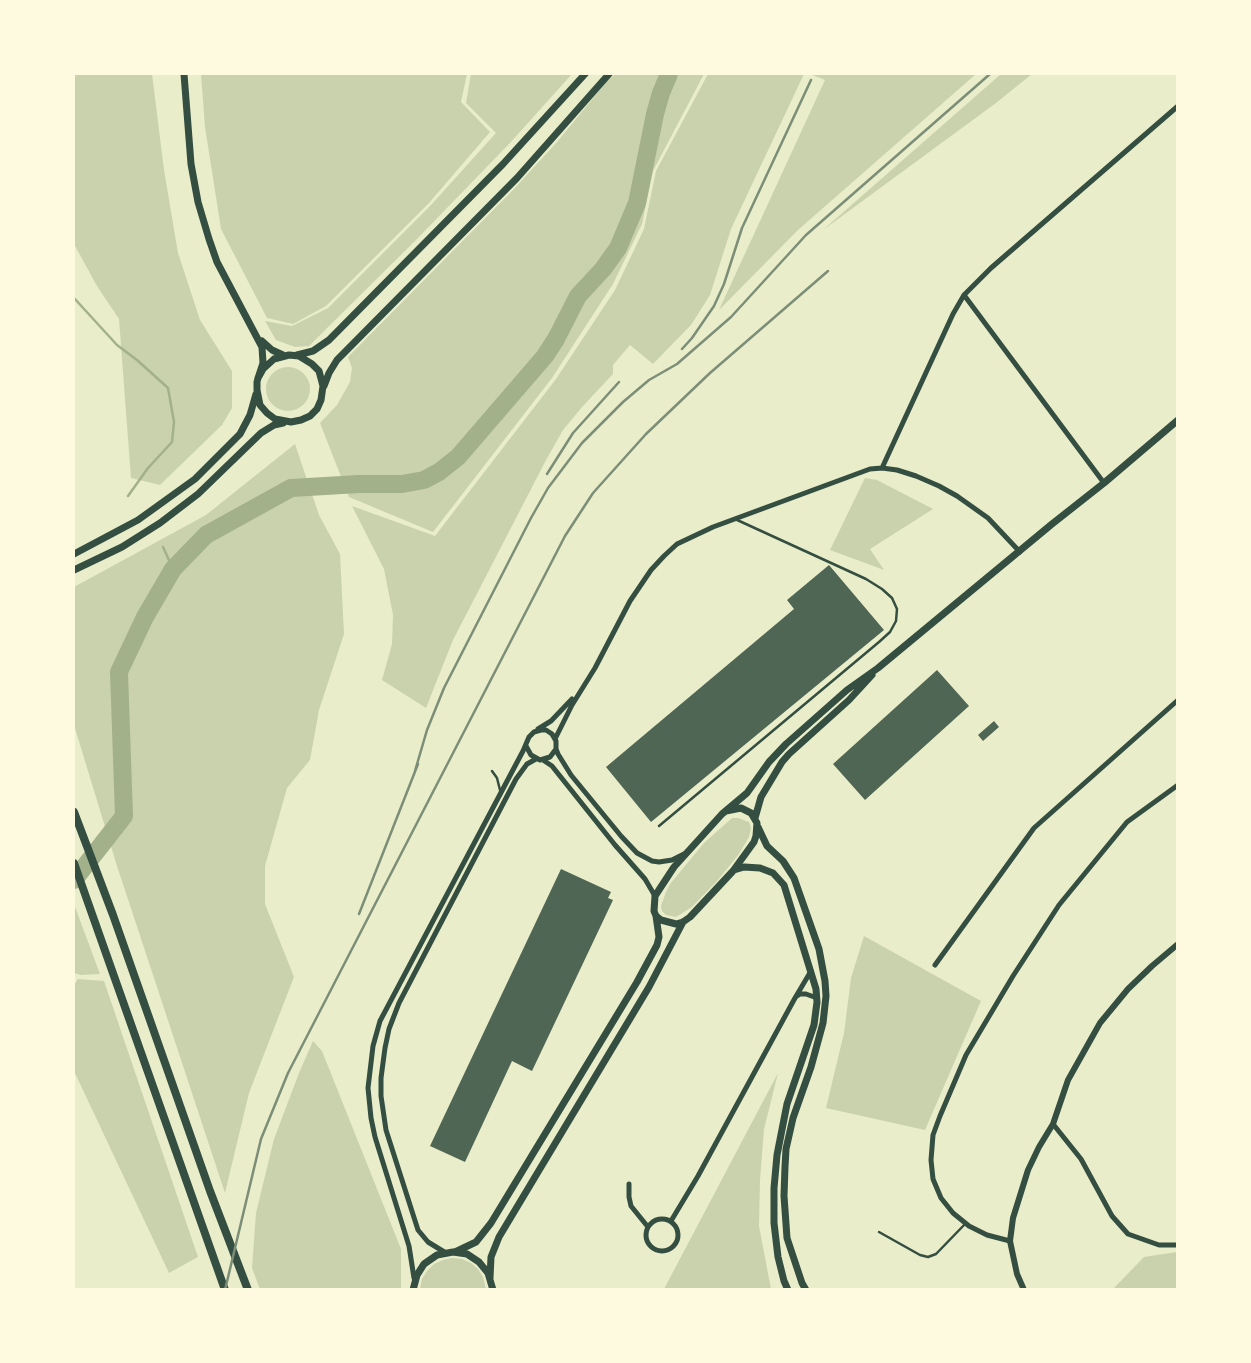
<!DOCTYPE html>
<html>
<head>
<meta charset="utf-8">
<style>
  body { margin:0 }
  #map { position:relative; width:1251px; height:1363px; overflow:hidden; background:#e9edc9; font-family:Helvetica,sans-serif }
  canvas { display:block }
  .frame { position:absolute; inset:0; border:75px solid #fefae0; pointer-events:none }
</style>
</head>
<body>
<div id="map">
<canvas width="1251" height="1363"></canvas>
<div class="frame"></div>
</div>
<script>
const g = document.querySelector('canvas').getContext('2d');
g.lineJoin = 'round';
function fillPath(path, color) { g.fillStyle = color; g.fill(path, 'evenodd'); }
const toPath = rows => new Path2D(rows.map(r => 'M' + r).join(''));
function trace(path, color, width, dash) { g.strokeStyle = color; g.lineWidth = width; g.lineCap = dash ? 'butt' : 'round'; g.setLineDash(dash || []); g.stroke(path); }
const green = toPath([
  [74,74,152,74,164,170,178,253,200,320,232,371,232,408,222,425,160,485,131,478,119,319,97,286,74,244],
  [201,74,467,74,461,102,490,132,429,203,326,306,293,324,267,318,221,229,205,127],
  [471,74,572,74,509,144,415,241,309,346,295,347,276,340,265,321,292,326,328,308,431,205,496,133,466,103],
  [616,74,704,74,653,171,642,224,613,284,552,378,433,532,349,497,320,423,337,405,350,382,352,368,348,357,513,190,557,142,608,80],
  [708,74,804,74,731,229,710,295,691,325,653,364,630,345,613,365,613,374,582,407,563,430,545,462,453,640,426,708,382,680,392,644,393,615,384,569,352,506,435,536,556,379,615,290,644,229,656,171],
  [810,74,976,74,798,230,719,310,825,80],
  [1001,74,1032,74,996,103,823,230],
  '266 389a22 22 0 1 1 44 0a22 22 0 1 1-44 0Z',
  [295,444,319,515,340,554,344,634,319,710,310,760,287,788,265,866,265,904,294,977,249,1093,225,1193,117,866,74,725,74,587,206,515],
  [865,478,877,480,933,509,870,549,884,570,830,550],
  [732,818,738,818,749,822,751,828,749,837,739,854,717,881,692,907,676,917,666,915,662,911,661,906,666,892,670,884,704,843],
  [74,904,100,974,81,975,74,973],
  [864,936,981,1001,925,1130,826,1108,844,1033,851,978],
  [78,979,104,981,198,1257,169,1273,74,1071,74,985],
  [313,1041,322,1051,401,1249,401,1289,260,1289,252,1268,256,1213,274,1139,299,1073],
  [778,1073,764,1129,760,1180,759,1226,771,1289,664,1289],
  [1177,1252,1177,1289,1113,1289,1144,1257],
  [452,1258,462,1259,471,1263,478,1269,483,1277,486,1289,420,1289,422,1279,427,1271,434,1264,443,1260]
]);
const stream = toPath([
  [74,298,117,345,137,360,168,388,174,422,172,442,148,468,128,496],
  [163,547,173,569]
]);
const river = toPath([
  [74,880,124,816,119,672,145,617,173,569,206,535,291,488,359,484,402,484,424,480,439,472,458,457,545,356,556,339,578,296,603,269,618,248,637,203,655,114,661,93,669,74]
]);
const building = toPath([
  [829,565,884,630,651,822,606,767,794,609,787,600],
  [937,670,969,706,865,800,833,764],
  [994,721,999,727,983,741,978,735],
  [561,869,611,892,608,898,613,900,532,1071,512,1061,465,1162,430,1146]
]);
const service = toPath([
  [492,771,497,778,500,790],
  [659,826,879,642,890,632,896,621,897,609,892,598,882,589,866,579,735,519],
  [879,1232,920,1255,928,1257,936,1254,966,1223]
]);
const minor = toPath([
  [964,295,1104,483],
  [882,468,953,314,964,295,991,268,1178,106],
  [538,729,551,721,572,699],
  [555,739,572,705,595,668,630,601,651,570,664,556,677,544,713,527,870,469,882,468,897,470,916,476,939,486,957,496,988,518,1020,552],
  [526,746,531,755,540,760,550,757,556,749],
  [543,760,552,766,615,845,645,879,655,896],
  [935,965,1034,828,1178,700],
  [797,996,800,994,806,994,817,998],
  [1053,1124,1081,1159,1112,1216,1128,1234,1159,1245,1178,1245],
  [629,1184,629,1197,631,1206,648,1227],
  '646 1235a16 16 0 1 1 32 0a16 16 0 1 1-32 0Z',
  [671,1221,698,1176,795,998,811,971],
  [1010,1241,987,1235,969,1226,953,1213,941,1198,933,1179,931,1160,933,1135,940,1116,966,1055,1013,976,1059,905,1127,822,1178,785],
  [446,1253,428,1242,418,1230,386,1130,381,1096,381,1078,385,1048,389,1029,399,1003,516,779,527,764,536,759],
  [414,1278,409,1246,375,1137,371,1118,368,1088,373,1046,380,1021,523,751,529,737,534,732,541,730,546,730,552,734,556,741,556,749,558,754,571,775,621,836,637,853,652,861,659,862,672,860,684,854]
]);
const tertiary = toPath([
  [1024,1290,1017,1274,1010,1241,1013,1218,1028,1170,1039,1147,1053,1124,1068,1080,1100,1023,1128,989,1152,966,1178,944]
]);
const secondary = toPath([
  [184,74,191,164,198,202,209,239,217,262,262,347,263,363,258,378,257,382,257,390,260,405,267,413,275,419,291,422,301,420,310,416,317,409,321,400,323,386,319,371,312,364,299,356,289,355,274,359,263,369,258,378],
  [262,341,272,350,283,355],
  [297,355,313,351,329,340,503,164,585,74],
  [324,386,329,373,337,360,517,178,609,74],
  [74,554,138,520,195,479,240,434,250,415,256,394],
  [74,570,122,547,160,523,198,494,261,433,274,425,283,423],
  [726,811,741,808,751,813,757,823,756,836,754,842,733,871,690,917,683,922,676,924,661,920,656,916,654,911,655,896,674,867,722,814,747,793,769,762,786,744,847,690,878,668,1052,524,1104,483,1178,420],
  [755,818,761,797,782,762,789,754,849,700,872,675],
  [758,827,767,846,783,861,794,878,819,949,825,981,826,996,823,1023,811,1067,793,1118,786,1149,785,1167,784,1196,787,1238,802,1283,806,1290],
  [734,870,744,867,760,868,773,873,784,885,816,989,817,1002,814,1025,787,1104,777,1155,774,1188,774,1223,778,1257,784,1281,788,1290],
  [455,1252,476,1242,491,1223,637,982,657,945,659,937,656,916],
  [490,1278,491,1257,499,1237,649,987,683,922],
  [413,1290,417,1275,424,1264,437,1255,453,1252,467,1254,479,1262,488,1273,493,1290]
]);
const trunk = toPath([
  [74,812,113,915,210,1191,248,1290],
  [74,863,225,1290]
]);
const rail = toPath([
  [682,349,692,338,714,306,724,284,742,228,811,80],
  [547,474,573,433,619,382],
  [415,771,427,730,444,688,531,518,548,488,582,443,623,402,649,380,677,364,731,317,806,235,990,74],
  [359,914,418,764],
  [225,1290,261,1139,288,1073,565,536,593,493,646,434,710,373,828,271]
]);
fillPath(green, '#cad2ad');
trace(stream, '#a3b18a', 2.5);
trace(river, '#a3b18a', 18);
fillPath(building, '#4f6655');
trace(service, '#344e41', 2.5);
trace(minor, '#344e41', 5);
trace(tertiary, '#344e41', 6);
trace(secondary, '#344e41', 7);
trace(trunk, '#344e41', 8);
trace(rail, '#7c8e77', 2.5);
</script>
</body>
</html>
